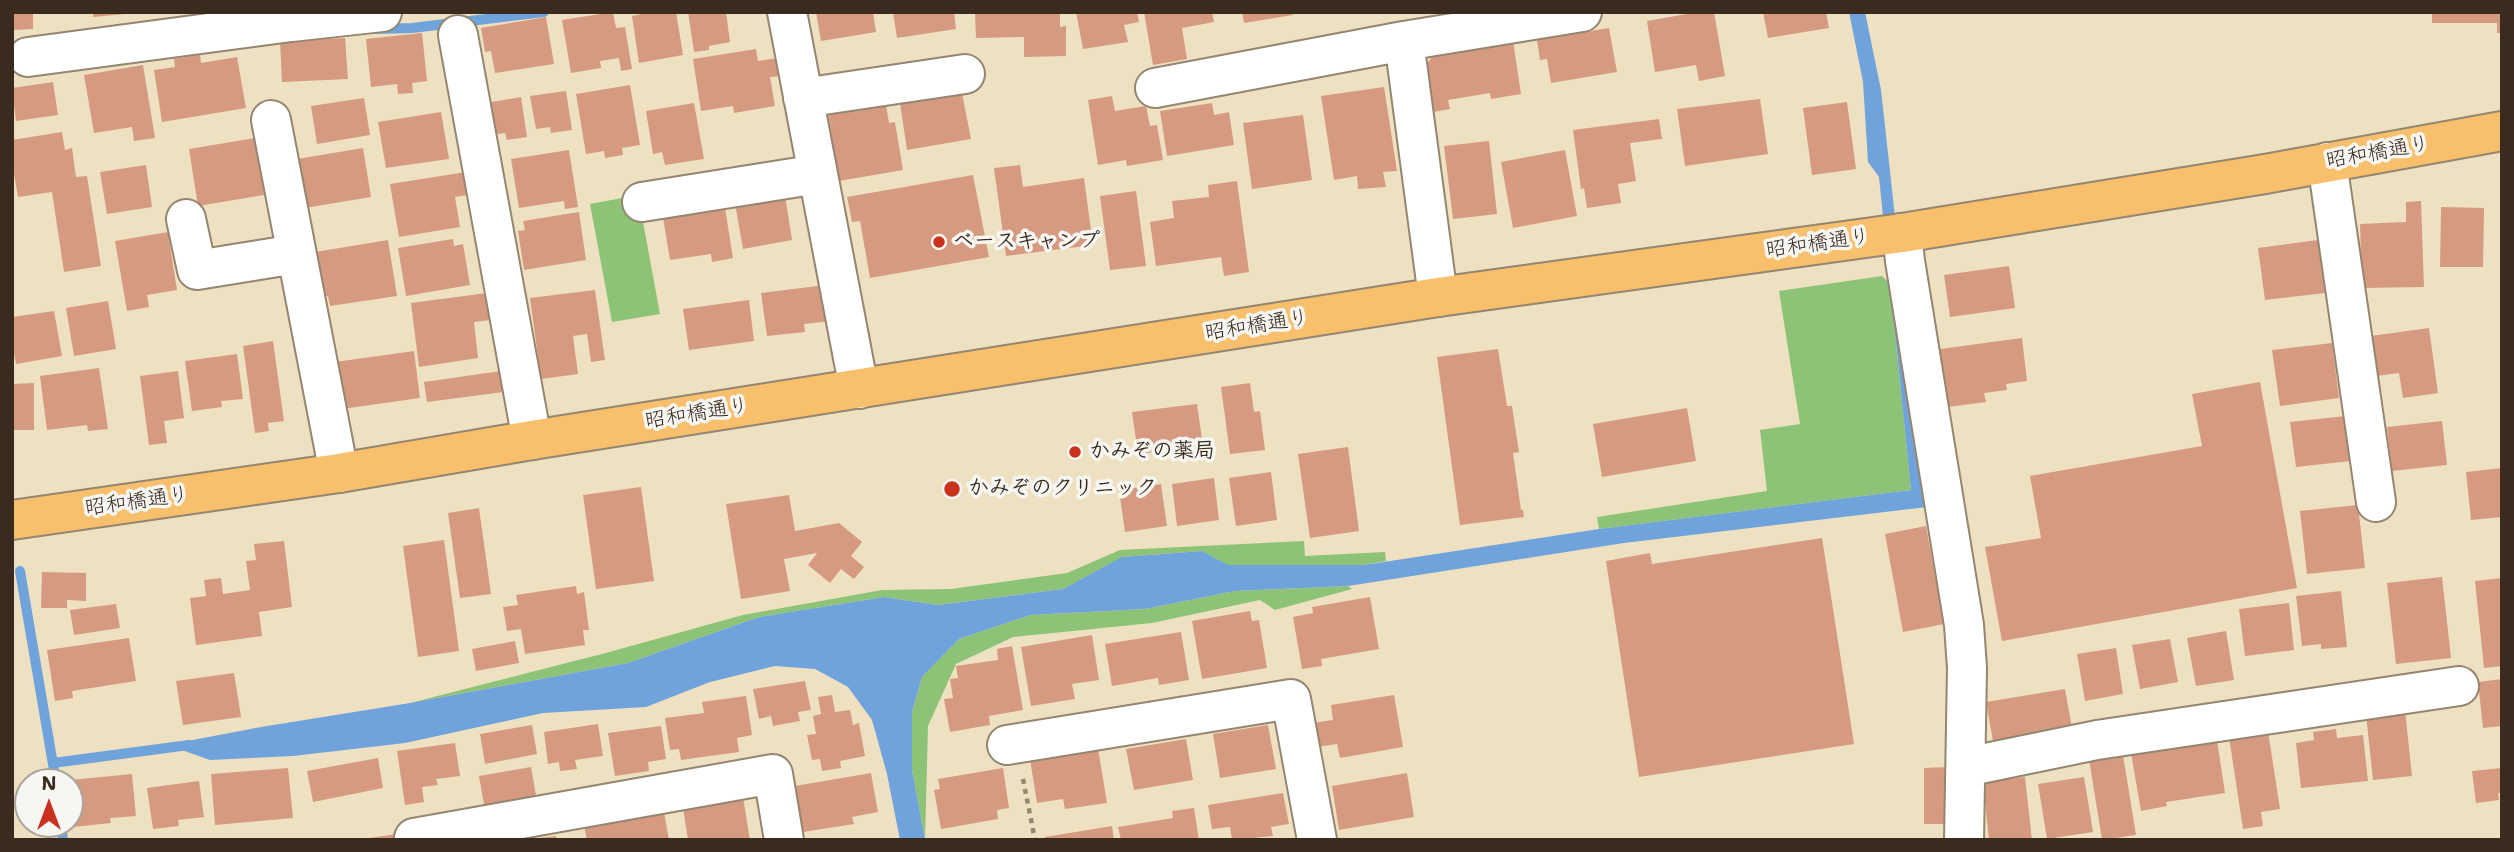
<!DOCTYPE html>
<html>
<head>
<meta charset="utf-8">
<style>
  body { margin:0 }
  #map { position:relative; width:2514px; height:852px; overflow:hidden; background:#eee1c2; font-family:"Shantell Sans",sans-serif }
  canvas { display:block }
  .frame { position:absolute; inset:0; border:14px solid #3b2a1e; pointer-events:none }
  .north { position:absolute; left:14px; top:768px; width:70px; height:70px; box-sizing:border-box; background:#f6f6f2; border:2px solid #aba49d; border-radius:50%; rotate:0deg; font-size:19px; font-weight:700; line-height:28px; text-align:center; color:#3b2a1e }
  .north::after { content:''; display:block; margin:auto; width:24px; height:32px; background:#c8321e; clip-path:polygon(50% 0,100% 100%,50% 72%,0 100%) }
</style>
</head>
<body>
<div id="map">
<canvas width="2514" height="852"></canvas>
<div class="frame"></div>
<div class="north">N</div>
</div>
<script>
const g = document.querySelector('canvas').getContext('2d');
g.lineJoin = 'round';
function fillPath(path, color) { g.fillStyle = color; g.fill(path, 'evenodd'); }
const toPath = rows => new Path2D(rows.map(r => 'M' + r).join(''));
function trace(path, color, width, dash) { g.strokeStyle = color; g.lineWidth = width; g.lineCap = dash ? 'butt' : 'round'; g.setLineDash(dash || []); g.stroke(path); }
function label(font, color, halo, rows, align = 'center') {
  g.font = font + ' "Shantell Sans","Klee One",sans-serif'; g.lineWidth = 7; g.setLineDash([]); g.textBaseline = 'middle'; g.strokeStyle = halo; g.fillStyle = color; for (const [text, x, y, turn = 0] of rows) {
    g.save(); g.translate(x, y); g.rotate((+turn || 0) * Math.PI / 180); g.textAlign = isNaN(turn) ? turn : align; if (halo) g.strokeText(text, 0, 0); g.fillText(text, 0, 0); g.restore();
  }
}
const green = toPath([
  [638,195,660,314,612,322,590,204],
  [1882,276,1890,284,1911,490,1599,529,1597,517,1767,491,1760,430,1800,424,1779,291],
  [1304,541,1305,556,1385,552,1386,561,1364,565,1227,565,1202,551,1123,557,1063,589,938,605,884,597,759,617,628,663,410,703,602,654,743,615,882,590,951,589,1067,573,1120,550],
  [1348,586,1352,589,1275,610,1260,600,1152,623,1013,637,956,664,928,726,925,840,912,770,912,712,922,677,959,639,1030,615,1145,609,1235,591]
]);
const water = toPath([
  [1849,12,1865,12,1881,90,1927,507,1624,543,1348,586,1235,591,1145,609,1030,615,959,639,922,677,912,712,912,770,925,840,900,840,887,774,872,720,848,687,815,669,775,666,710,682,646,707,543,713,405,743,293,756,210,760,179,749,177,743,261,727,410,703,628,663,759,617,884,597,938,605,1063,589,1122,557,1202,551,1228,565,1364,565,1599,529,1911,490,1879,177,1868,162,1863,82]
]);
const stream = toPath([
  [376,29,412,28,544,12],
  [20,571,56,782],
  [53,763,189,745],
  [61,824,63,840]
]);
const building = toPath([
  [12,12,33,12,33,29,12,30],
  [93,12,126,12,126,14,93,17],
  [613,12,616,28,625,27,632,69,621,71,619,58,600,61,601,68,571,73,562,20],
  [651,12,676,12,683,55,639,63,632,16],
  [688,12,726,12,730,42,709,46,709,50,694,52],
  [816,12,873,12,876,32,821,41],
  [893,12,954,12,956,29,897,38],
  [975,12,1060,12,1060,27,1066,26,1066,56,1024,57,1024,37,976,38],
  [1076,12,1137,12,1139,22,1124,25,1128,42,1083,49],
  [1144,12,1212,12,1214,22,1182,28,1187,59,1153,65],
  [1242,12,1293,12,1293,15,1244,23],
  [1698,12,1714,12,1725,76,1699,81,1696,65,1655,72,1647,21],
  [1763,12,1826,12,1829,28,1768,38],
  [2432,12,2502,12,2502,33,2497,33,2497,23,2432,23],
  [546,17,554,64,495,73,491,51,485,52,481,28],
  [1609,28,1617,72,1551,83,1547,59,1540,60,1537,40],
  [422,33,427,81,412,83,413,93,398,94,397,84,371,87,366,39],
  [345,38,348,79,282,82,280,41],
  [1513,41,1521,94,1491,99,1490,93,1448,100,1450,109,1433,112,1425,67,1433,55],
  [756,49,758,61,778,58,781,76,770,77,775,106,734,113,733,106,701,111,693,59],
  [200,55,201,63,237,57,246,108,162,122,154,70,175,67,174,59],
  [143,65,155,138,134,141,132,127,94,133,84,75],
  [53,82,58,115,16,121,12,88],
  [630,85,640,145,622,148,623,155,605,158,604,151,586,154,576,94],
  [1384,87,1397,171,1383,172,1386,187,1358,189,1357,176,1334,180,1321,96],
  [566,91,572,130,551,133,550,127,536,129,530,96],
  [962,93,971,139,907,150,900,103],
  [1112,96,1115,111,1146,106,1150,126,1157,125,1163,160,1127,166,1126,160,1098,165,1088,100],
  [521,97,527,137,507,140,505,133,491,135,486,103],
  [364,98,370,135,317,144,311,106],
  [1760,99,1768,154,1685,166,1677,109],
  [1847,102,1856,169,1812,175,1803,108],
  [694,103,704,159,665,165,662,152,653,154,646,111],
  [1212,103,1214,115,1229,112,1234,145,1167,156,1160,111],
  [886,105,889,123,895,122,903,170,839,181,828,114],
  [441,112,449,159,386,168,378,122],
  [1303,115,1312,180,1252,189,1243,123],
  [1659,119,1662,139,1630,143,1636,181,1618,184,1621,203,1587,208,1584,188,1581,189,1573,130],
  [62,132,65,150,72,148,76,177,87,176,101,266,64,272,52,192,18,197,12,162,12,140],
  [255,138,264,195,198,206,189,149],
  [1489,141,1497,214,1453,219,1444,146],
  [363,148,371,197,305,208,297,159],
  [569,150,578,207,565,209,564,201,519,208,511,159],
  [1565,150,1577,216,1513,228,1501,162],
  [146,165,152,207,107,214,100,172],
  [1020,165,1023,187,1084,178,1093,245,1006,256,994,168],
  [466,172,469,195,455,197,460,227,399,237,390,184],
  [973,175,989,257,870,278,860,221,852,222,847,197],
  [1237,181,1249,272,1224,276,1221,257,1156,266,1150,222,1174,218,1172,201,1209,197,1208,185],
  [1136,191,1146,266,1110,270,1100,196],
  [785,195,792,240,743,249,735,203],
  [2421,201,2424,287,2362,288,2360,224,2406,222,2406,202],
  [2441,207,2484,208,2483,267,2440,267],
  [725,208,733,258,712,262,711,254,670,260,663,218],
  [579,212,586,260,524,270,518,231,525,230,523,221],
  [168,232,177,290,147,295,149,307,127,311,115,241],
  [453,239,454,246,463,244,470,285,406,296,398,248],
  [388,240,397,296,330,306,328,296,322,296,315,252],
  [2318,240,2325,293,2265,300,2258,248],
  [2009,266,2015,308,1950,317,1944,275],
  [826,285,831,321,804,324,805,332,767,336,761,293],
  [595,290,605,360,591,362,587,334,573,336,578,374,541,379,530,298],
  [487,293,491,320,474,322,478,358,419,367,411,303],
  [749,300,754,341,689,350,683,309],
  [108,301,116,349,74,356,66,308],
  [54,311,62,356,16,364,12,342,12,317],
  [2429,328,2438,393,2403,398,2399,373,2376,376,2371,336],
  [2022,338,2027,381,2006,384,2007,390,1984,393,1986,402,1948,407,1940,349],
  [273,341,284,421,268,423,269,431,255,433,243,346],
  [2332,343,2339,398,2280,406,2272,350],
  [1498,349,1507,406,1512,406,1519,452,1513,453,1521,510,1523,510,1524,517,1460,525,1437,357],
  [414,351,420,398,342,409,335,362],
  [237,354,243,399,221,401,222,407,192,411,185,361],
  [99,368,108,429,88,431,87,425,47,430,40,376],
  [178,371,184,418,164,421,167,443,149,445,140,376],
  [501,371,503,392,427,402,424,382],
  [2260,382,2297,588,2002,641,1985,547,2041,538,2030,476,2202,446,2192,394],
  [34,383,34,430,12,430,12,384],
  [1250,383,1254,412,1260,411,1265,450,1230,454,1221,387],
  [1197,404,1203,446,1138,454,1132,412],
  [1687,408,1696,461,1602,477,1593,424],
  [2346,416,2351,461,2296,467,2290,422],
  [2442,421,2447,465,2392,471,2387,427],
  [1348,447,1359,531,1310,538,1298,454],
  [2502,468,2502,517,2471,520,2466,472],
  [1271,472,1277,520,1236,526,1229,478],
  [1214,478,1219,520,1177,526,1172,484],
  [1161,484,1167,526,1125,532,1119,490],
  [641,487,654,581,596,589,583,495],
  [789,495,795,531,839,523,862,542,851,556,864,567,854,579,841,569,830,583,808,565,817,553,784,559,790,591,741,599,726,504],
  [2358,505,2365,568,2307,574,2300,511],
  [479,508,491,594,460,598,448,513],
  [1926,526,1944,624,1903,632,1885,534],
  [1822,538,1854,744,1639,777,1606,561,1650,553,1652,564],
  [444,540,459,651,418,657,403,546],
  [284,541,292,607,259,612,262,636,196,645,190,598,206,596,204,580,221,578,223,594,250,590,246,561,256,560,254,544],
  [42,572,86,573,86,601,67,600,67,608,41,608],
  [2442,577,2451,658,2396,664,2387,583],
  [2502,578,2502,666,2484,668,2475,581],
  [576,586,577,594,584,592,589,630,583,630,585,645,525,654,521,629,507,631,503,607,518,605,516,595],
  [2341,591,2347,647,2321,649,2321,644,2302,646,2296,596],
  [1370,597,1379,649,1321,659,1322,666,1302,669,1293,617,1313,613,1312,607],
  [2289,603,2294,650,2245,656,2239,609],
  [116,604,120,628,74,635,70,610],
  [1250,611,1252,621,1259,620,1267,668,1202,679,1192,621],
  [2226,631,2234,680,2196,686,2187,638],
  [1181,632,1189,680,1159,685,1158,678,1112,686,1105,644],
  [1092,635,1099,680,1072,684,1075,699,1031,706,1021,647],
  [129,638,136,681,72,691,73,698,55,701,47,650],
  [2170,639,2178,682,2140,689,2132,645],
  [515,641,519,663,476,671,472,649],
  [1012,646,1023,710,989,716,990,725,950,732,944,699,953,698,950,679,958,678,956,666,998,660,997,649],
  [2116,648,2123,694,2085,701,2077,654],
  [234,673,241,717,183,725,176,681],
  [2502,679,2502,726,2483,728,2478,682],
  [805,681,811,710,798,712,800,721,773,726,771,716,759,719,753,689],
  [2065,689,2072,728,1993,741,1986,702],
  [832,695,835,712,850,710,853,725,859,723,865,756,840,761,841,768,822,771,820,759,812,760,807,735,816,734,813,716,821,714,818,697],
  [1394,695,1403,747,1340,758,1337,744,1316,747,1312,723,1333,720,1331,705],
  [746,696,752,735,737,738,739,752,681,760,679,749,670,750,665,718,704,713,702,702],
  [2405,710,2412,776,2373,780,2366,714],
  [598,724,603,756,575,760,577,769,560,771,559,762,548,764,544,732],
  [532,725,537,754,485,764,480,734],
  [1268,725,1276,769,1220,778,1213,734],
  [661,726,666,759,648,762,649,771,615,776,608,733],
  [2336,729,2337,738,2363,735,2368,781,2301,788,2296,743,2314,740,2313,732],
  [2268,731,2280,809,2261,812,2263,826,2243,829,2229,737],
  [1186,739,1193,780,1134,790,1126,749],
  [2217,740,2225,793,2166,802,2167,806,2141,811,2131,753],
  [455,743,460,776,436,779,438,785,422,787,424,802,405,805,397,751],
  [1098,748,1107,803,1065,809,1063,799,1037,803,1030,759],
  [2123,755,2136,835,2102,840,2089,759],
  [378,758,383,788,313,802,307,771],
  [531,767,537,801,485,810,479,776],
  [1949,767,1950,824,1924,824,1924,768],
  [288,768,293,818,215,825,211,774],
  [1003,768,1009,808,997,810,998,819,941,829,934,790,940,789,938,779],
  [2502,768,2502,793,2498,793,2499,800,2476,803,2472,771],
  [871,773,878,812,852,817,854,824,803,832,795,786],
  [1407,773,1414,817,1339,830,1332,786],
  [132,774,136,816,110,818,111,823,73,827,70,780],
  [2025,777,2032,840,1989,840,1983,782],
  [2084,777,2093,832,2047,839,2038,784],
  [199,781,204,817,178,820,179,826,153,829,147,788],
  [742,791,750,840,688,840,682,801],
  [1283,793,1289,824,1271,827,1273,836,1232,840,1230,827,1212,829,1208,805],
  [1194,808,1199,840,1121,840,1118,827,1173,818,1172,811],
  [664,812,669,840,587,840,584,826],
  [1112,826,1114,840,1045,840,1045,837],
  [397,834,398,840,369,840,369,838],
  [556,836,556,840,539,840,539,838]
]);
const path = toPath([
  [1023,779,1035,840]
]);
const minor = toPath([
  [787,12,859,389],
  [458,35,532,440],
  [1404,41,1438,297],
  [28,57,291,22,382,12],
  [1155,88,1404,41,1582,12],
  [803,98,965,74],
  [271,120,339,473],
  [2327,162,2376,502],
  [642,202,818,174],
  [186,219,197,270,296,254],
  [1902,233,1905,261,1964,625,1967,668,1964,840],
  [1007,745,1291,699,1317,840],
  [1966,767,2097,740,2459,686],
  [414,838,773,774,784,840]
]);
const major = toPath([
  [12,520,339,473,532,440,1438,297,1902,233,2265,174,2502,131]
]);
const markers = [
  [939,242,7,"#c8321e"],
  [1075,452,7,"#c8321e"],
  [952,489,9,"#c8321e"]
];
const streetNames = [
  ["昭和橋通り",2378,153,-10],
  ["昭和橋通り",1818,244,-8],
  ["昭和橋通り",1257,326,-9],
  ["昭和橋通り",697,414,-9],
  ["昭和橋通り",137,502,-8]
];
const poiNames = [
  ["ベースキャンプ",953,242],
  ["かみぞの薬局",1089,452],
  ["かみぞのクリニック",968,489]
];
fillPath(green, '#8cc376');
fillPath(water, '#70a3db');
trace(stream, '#70a3db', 10);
fillPath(building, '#d69a80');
trace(minor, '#948670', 42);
trace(major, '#948670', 42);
trace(path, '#948670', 4.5, [5, 5]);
trace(minor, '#fff', 38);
trace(major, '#f8bf6c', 38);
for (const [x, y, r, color] of markers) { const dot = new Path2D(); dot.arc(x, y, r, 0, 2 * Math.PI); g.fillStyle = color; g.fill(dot); trace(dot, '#f6f6f2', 2.5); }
label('21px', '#3b2a1e', '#f6f6f2', streetNames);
label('bold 21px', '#3b2a1e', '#f6f6f2', poiNames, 'left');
</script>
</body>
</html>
